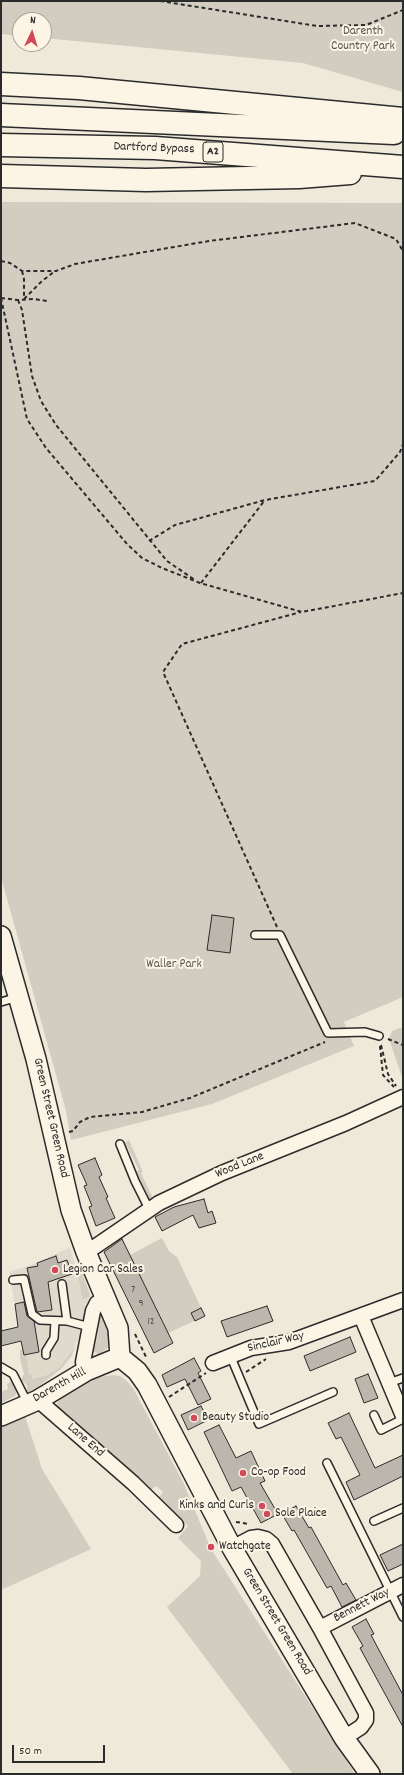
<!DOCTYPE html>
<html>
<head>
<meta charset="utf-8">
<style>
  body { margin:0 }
  #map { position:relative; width:404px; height:1775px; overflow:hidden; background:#efe9da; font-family:Dekko,sans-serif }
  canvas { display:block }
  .frame { position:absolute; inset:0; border:2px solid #2b2b2b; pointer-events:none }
  .north { position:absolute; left:12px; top:12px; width:40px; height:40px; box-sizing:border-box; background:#fcf5e5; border:1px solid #a8a49b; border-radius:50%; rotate:4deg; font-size:11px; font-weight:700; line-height:16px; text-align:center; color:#2b2b2b }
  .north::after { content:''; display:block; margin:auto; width:14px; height:18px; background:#d1495b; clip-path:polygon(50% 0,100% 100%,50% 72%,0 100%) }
  .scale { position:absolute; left:12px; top:1745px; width:93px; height:18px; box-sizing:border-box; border:2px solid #2b2b2b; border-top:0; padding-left:5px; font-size:12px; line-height:14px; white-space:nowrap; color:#2b2b2b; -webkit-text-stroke:3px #fcf5e5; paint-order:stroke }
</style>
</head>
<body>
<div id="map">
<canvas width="404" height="1775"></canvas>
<div class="frame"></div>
<div class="north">N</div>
<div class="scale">50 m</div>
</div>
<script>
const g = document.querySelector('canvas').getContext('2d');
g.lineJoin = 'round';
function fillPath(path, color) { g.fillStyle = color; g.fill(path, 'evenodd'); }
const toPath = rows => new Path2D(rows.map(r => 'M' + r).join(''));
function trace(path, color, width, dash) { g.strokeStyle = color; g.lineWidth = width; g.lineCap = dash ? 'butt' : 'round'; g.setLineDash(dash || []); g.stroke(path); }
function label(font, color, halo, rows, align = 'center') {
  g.font = font + ' Dekko,sans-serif'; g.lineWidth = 4; g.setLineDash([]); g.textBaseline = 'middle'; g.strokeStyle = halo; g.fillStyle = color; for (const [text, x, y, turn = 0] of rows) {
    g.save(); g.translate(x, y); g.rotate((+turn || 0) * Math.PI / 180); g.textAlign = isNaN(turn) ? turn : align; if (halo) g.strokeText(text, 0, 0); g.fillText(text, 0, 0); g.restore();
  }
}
const built = toPath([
  [70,1247,78,1274,82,1300,90,1297,79,1337,71,1355,60,1367,47,1375,32,1379,28,1376,9,1272,37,1263]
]);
const green = toPath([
  [1,1,403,1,403,92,303,63,44,38,44,20,20,20,20,36,1,34],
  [1,202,403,203,403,997,344,1022,354,1046,212,1104,71,1140,66,1111,1,877],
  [403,1027,403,1080,389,1039,392,1031],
  [129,1140,143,1172,141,1173,153,1198,150,1200,136,1171,139,1170,125,1142],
  [162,1238,169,1251,177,1257,205,1316,168,1333,166,1328,160,1327,164,1325,160,1316,155,1318,154,1315,158,1313,154,1304,148,1303,152,1301,150,1295,147,1290,142,1292,141,1289,146,1286,141,1278,136,1280,128,1263,132,1260,130,1255],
  [81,1271,90,1294,90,1297,82,1300,78,1274],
  [101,1312,110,1330,111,1338,108,1348,99,1354,94,1352,92,1346,95,1346,98,1334,100,1316,96,1315],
  [76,1346,71,1357,61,1369,39,1386,27,1393,27,1385,21,1380,24,1374,20,1359,20,1350,23,1349,24,1355,26,1355,29,1374,32,1375,32,1379,47,1375,60,1367],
  [113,1375,120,1376,126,1380,133,1388,183,1482,211,1549,355,1774,293,1774,167,1607,200,1576,201,1561,178,1538,188,1526,160,1500,159,1497,163,1492,156,1486,151,1490,149,1489,56,1406,59,1400,85,1384,100,1377],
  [10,1382,13,1382,17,1390,15,1396,1,1403,1,1392,8,1389,7,1384],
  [25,1416,42,1469,91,1549,1,1590,1,1426]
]);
const building = toPath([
  [212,915,234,918,230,953,207,950,212,915],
  [95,1158,102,1175,99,1177,108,1197,106,1198,115,1218,96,1226,89,1207,92,1206,84,1186,87,1185,78,1165,95,1158],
  [204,1199,208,1213,212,1211,216,1223,199,1228,193,1215,162,1231,155,1217,174,1207,204,1199],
  [122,1239,173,1343,154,1353,104,1252,122,1239],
  [56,1256,58,1263,67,1260,72,1274,48,1282,52,1310,37,1312,27,1268,38,1266,37,1263,56,1256],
  [24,1302,27,1316,34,1321,39,1352,24,1355,21,1341,1,1346,1,1331,18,1327,15,1304,24,1302],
  [267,1306,273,1321,227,1337,221,1321,267,1306],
  [201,1308,205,1316,195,1321,191,1313,201,1308],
  [350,1337,356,1352,310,1371,304,1356,350,1337],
  [194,1358,201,1371,198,1373,211,1399,198,1405,185,1379,167,1387,162,1375,194,1358],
  [368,1374,378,1398,364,1403,355,1379,368,1374],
  [201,1406,208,1420,188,1430,181,1415,201,1406],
  [349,1413,375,1468,403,1455,403,1476,354,1500,346,1482,360,1475,341,1437,336,1439,328,1423,349,1413],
  [219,1425,236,1458,251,1451,265,1481,260,1483,278,1514,261,1523,241,1487,232,1491,204,1432,219,1425],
  [296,1506,309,1528,311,1527,343,1585,346,1583,356,1600,342,1607,331,1586,327,1588,294,1530,292,1531,282,1514,296,1506],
  [403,1544,403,1564,388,1571,380,1555,403,1544],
  [366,1619,374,1634,371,1635,403,1695,403,1727,360,1648,363,1646,352,1627,366,1619]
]);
const path = toPath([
  [160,1,317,26,366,25,403,10],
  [1,261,10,263,22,271,56,271,75,264,209,241,355,223,396,239,403,251],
  [22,271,24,279,24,298],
  [1,298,27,419,46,448,127,544,142,558,162,568,200,583,302,612,403,593],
  [1,298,18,300,34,299,47,301],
  [24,299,41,282,55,271],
  [18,300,22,310,32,376,41,401,56,425,167,561,195,580],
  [149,541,175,525,265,500,375,481,400,452,403,444],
  [201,583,265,500],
  [277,927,163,672,182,644,301,612],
  [388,1039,403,1045],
  [381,1045,388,1074,396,1086],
  [380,1046,383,1075,394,1087],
  [69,1132,73,1131,80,1122,90,1117,142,1112,190,1098,325,1042],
  [135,1334,147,1359],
  [246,1372,266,1359],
  [169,1397,206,1373],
  [236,1522,249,1524]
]);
const lane = toPath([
  [255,935,280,935,328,1033,365,1032,379,1036],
  [1,1002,18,997],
  [120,1144,135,1181,149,1209],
  [13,1280,24,1279,32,1314,40,1320,67,1321,90,1327],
  [62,1284,67,1321],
  [46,1355,46,1351,54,1338,55,1321],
  [230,1355,259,1424,333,1392],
  [1,1367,13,1374,28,1404],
  [389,1383,403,1378],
  [374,1415,381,1430,403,1419],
  [327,1463,403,1617],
  [374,1521,403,1508]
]);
const street = toPath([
  [86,1252,96,1246,159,1203,222,1173,346,1123,403,1097],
  [361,1316,403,1416],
  [213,1363,251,1348,289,1342,403,1300],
  [86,1371,83,1362,93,1311,97,1303,105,1299],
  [38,1400,133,1483,176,1525],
  [232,1548,251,1538,258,1537,266,1539,272,1544,320,1628,366,1713,366,1720,361,1727,344,1738],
  [320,1628,403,1585]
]);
const secondary = toPath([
  [1,936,36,1059,71,1210,86,1252,118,1328,120,1357],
  [120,1357,137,1371,147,1385,232,1548,344,1738,370,1774],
  [1,1416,38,1400,86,1371,120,1357]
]);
const highway = toPath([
  [1,84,79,88,403,119],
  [1,115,394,133],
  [1,145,155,148,403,167],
  [1,176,146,180,299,177,350,173]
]);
const markers = [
  [55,1270,4,"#d1495b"],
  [194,1418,4,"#d1495b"],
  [243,1473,4,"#d1495b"],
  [262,1506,4,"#d1495b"],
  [267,1514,4,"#d1495b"],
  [211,1547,4,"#d1495b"]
];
const numberNames = [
  ["7",133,1290],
  ["9",141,1304],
  ["12",151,1322]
];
const shields = [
  [213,152,20]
];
const shieldNames = [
  ["A2",213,152]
];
const parkNames = [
  ["Darenth",363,32],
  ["Country Park",363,47],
  ["Waller Park",174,965]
];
const streetNames = [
  ["Dartford Bypass",154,149,2],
  ["Green Street Green Road",50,1118,77],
  ["Wood Lane",240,1166,-22],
  ["Sinclair Way",276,1343,-13],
  ["Darenth Hill",60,1386,-29],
  ["Lane End",85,1441,41],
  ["Bennett Way",362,1606,-27],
  ["Green Street Green Road",276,1622,59]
];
const poiNames = [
  ["Legion Car Sales",63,1270],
  ["Beauty Studio",202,1418],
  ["Co-op Food",251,1473],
  ["Kinks and Curls",254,1506,"right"],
  ["Sole Plaice",275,1514],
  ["Watchgate",219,1547]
];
fillPath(built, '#e0dacc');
fillPath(green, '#d2cdc0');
fillPath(building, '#bcb7ac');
trace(building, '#2b2b2b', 1);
trace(lane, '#2b2b2b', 10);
trace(street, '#2b2b2b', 17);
trace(secondary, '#2b2b2b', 22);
trace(highway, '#2b2b2b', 25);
trace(path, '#2b2b2b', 2, [4, 3]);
trace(lane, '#fcf5e5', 7);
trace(street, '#fcf5e5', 14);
trace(secondary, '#fcf5e5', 19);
trace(highway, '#fcf5e5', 22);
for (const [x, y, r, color] of markers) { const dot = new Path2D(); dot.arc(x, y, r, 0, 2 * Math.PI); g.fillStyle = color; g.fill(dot); trace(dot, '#fcf5e5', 1.5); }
label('11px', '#4f4e4b', null, numberNames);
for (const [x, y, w] of shields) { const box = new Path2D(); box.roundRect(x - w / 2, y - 10, w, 20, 3); g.fillStyle = '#fcf5e5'; g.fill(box); trace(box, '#2b2b2b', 1); }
label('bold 12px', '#2b2b2b', null, shieldNames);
label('13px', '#555450', '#fcf5e5', parkNames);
label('13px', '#2b2b2b', '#fcf5e5', streetNames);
label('13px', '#2b2b2b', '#fcf5e5', poiNames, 'left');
</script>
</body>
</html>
